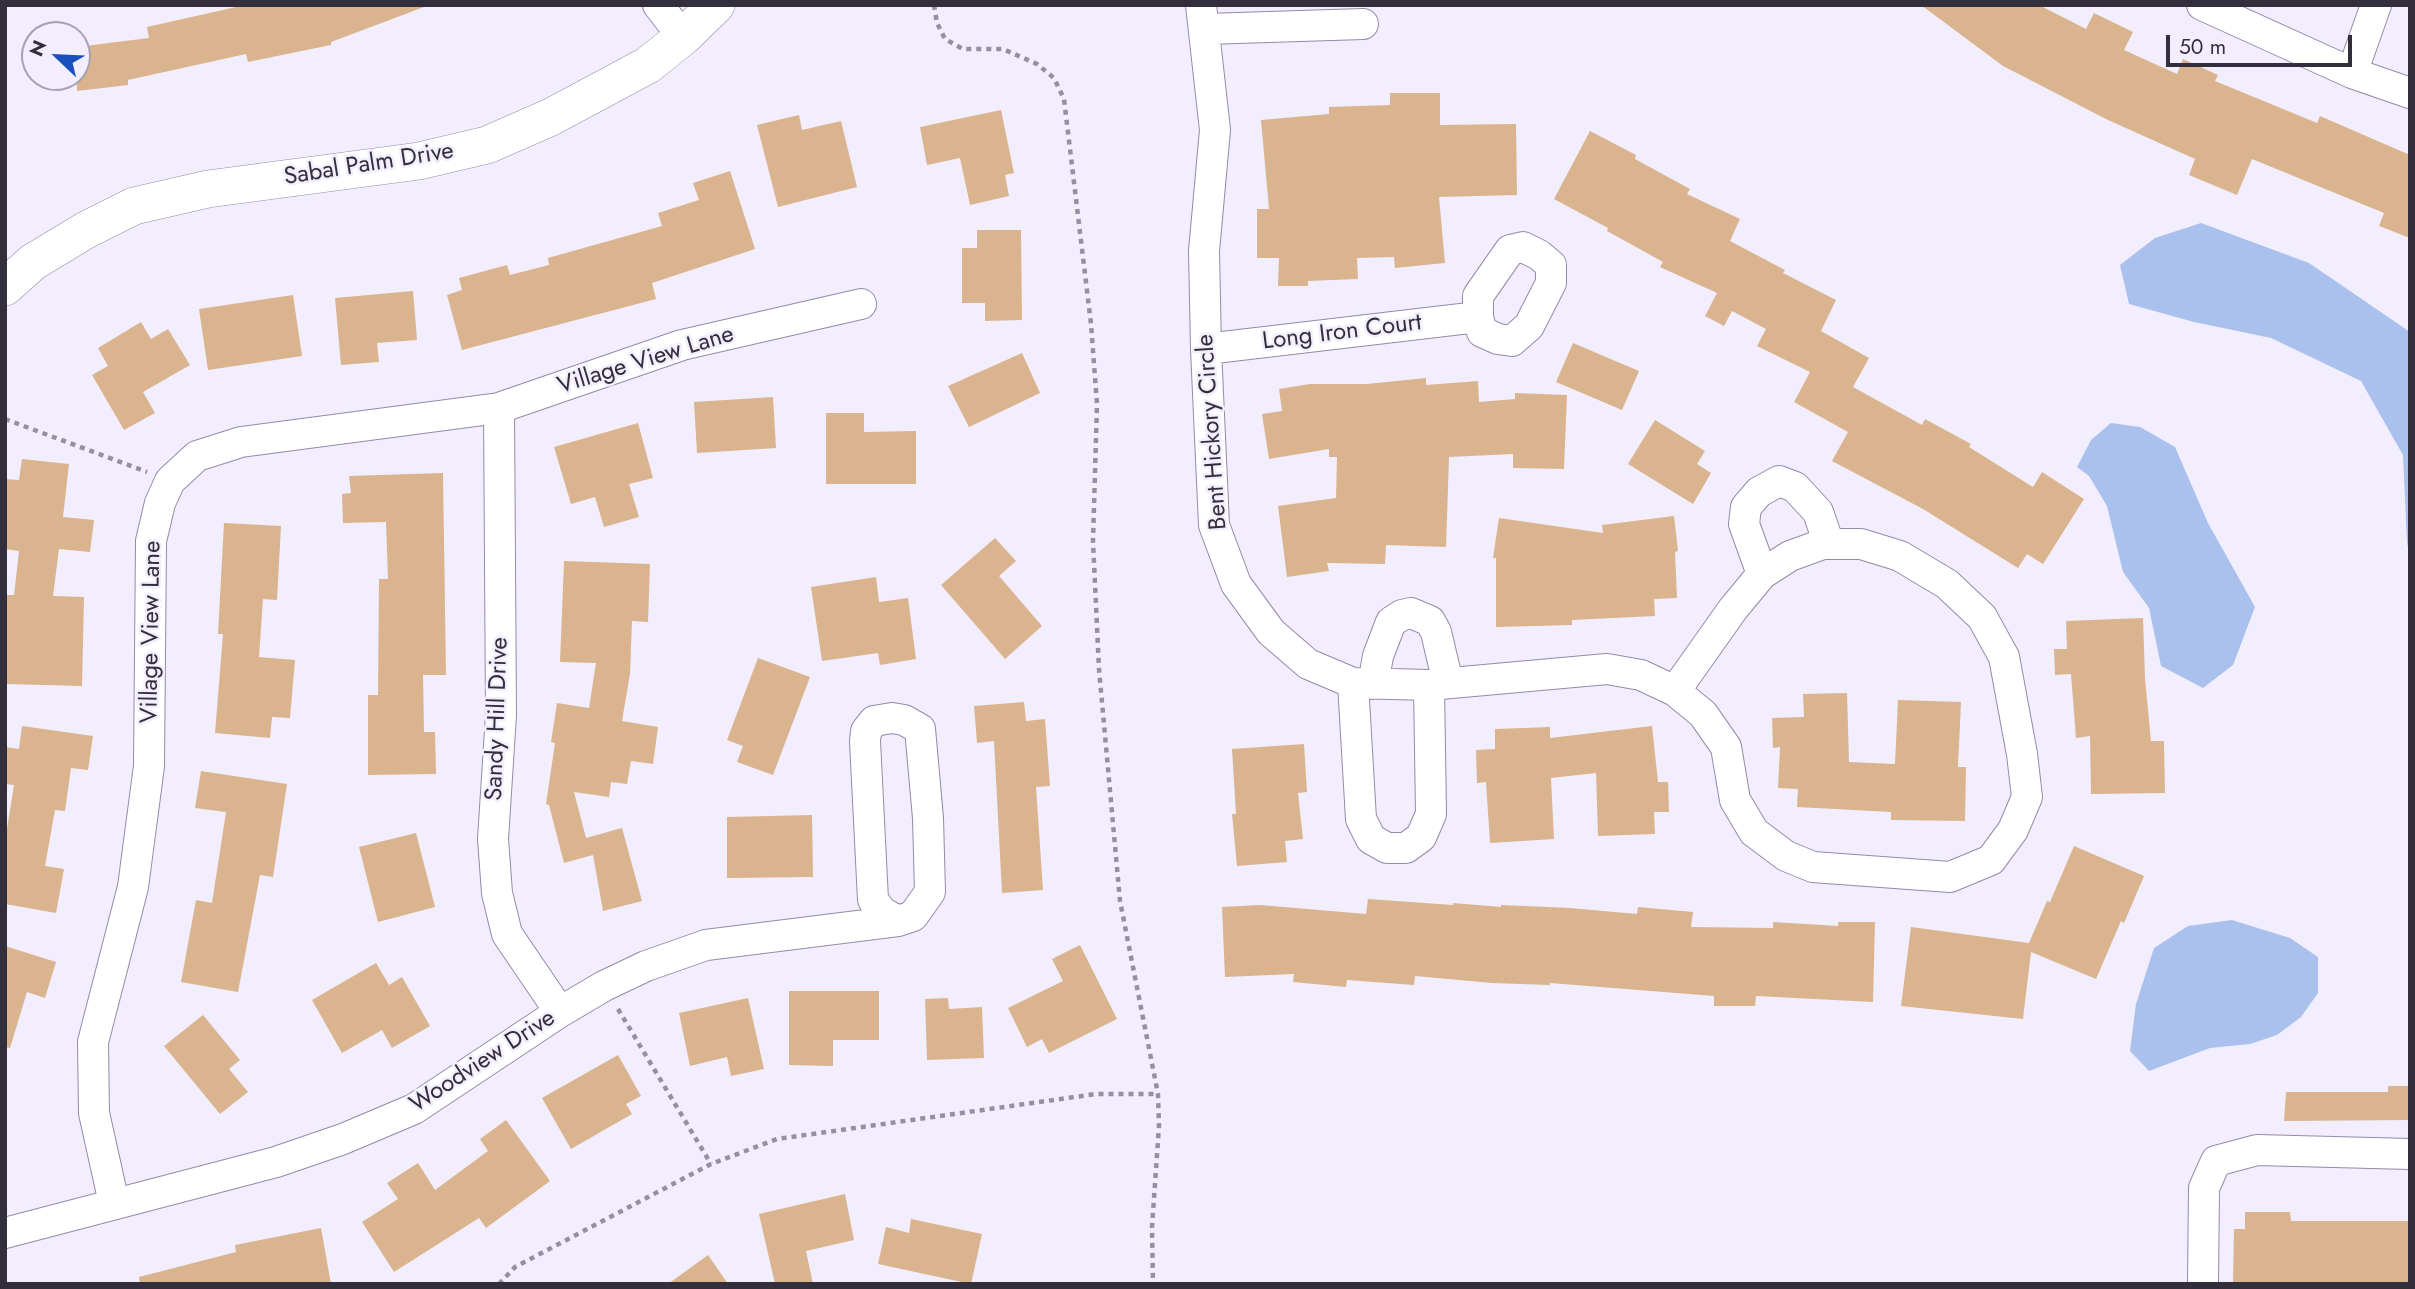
<!DOCTYPE html>
<html>
<head>
<meta charset="utf-8">
<style>
  body { margin:0 }
  #map { position:relative; width:2415px; height:1289px; overflow:hidden; background:#f3eefd; font-family:Jost,sans-serif }
  canvas { display:block }
  .frame { position:absolute; inset:0; border:7px solid #332e3c; pointer-events:none }
  .north { position:absolute; left:21px; top:21px; width:70px; height:70px; box-sizing:border-box; background:#f3eefd; border:2px solid #a6a1b0; border-radius:50%; rotate:293deg; font-size:19px; font-weight:700; line-height:28px; text-align:center; color:#332e3c }
  .north::after { content:''; display:block; margin:auto; width:24px; height:32px; background:#1950bc; clip-path:polygon(50% 0,100% 100%,50% 72%,0 100%) }
  .scale { position:absolute; left:2166px; top:35px; width:186px; height:32px; box-sizing:border-box; border:4px solid #332e3c; border-top:0; padding-left:9px; font-size:21px; line-height:24px; white-space:nowrap; color:#332e3c; -webkit-text-stroke:5px #f3eefd; paint-order:stroke }
</style>
</head>
<body>
<div id="map">
<canvas width="2415" height="1289"></canvas>
<div class="frame"></div>
<div class="north">N</div>
<div class="scale">50 m</div>
</div>
<script>
const g = document.querySelector('canvas').getContext('2d');
g.lineJoin = 'round';
function fillPath(path, color) { g.fillStyle = color; g.fill(path, 'evenodd'); }
const toPath = rows => new Path2D(rows.map(r => 'M' + r).join(''));
function trace(path, color, width, dash) { g.strokeStyle = color; g.lineWidth = width; g.lineCap = dash ? 'butt' : 'round'; g.setLineDash(dash || []); g.stroke(path); }
function label(font, color, halo, rows, align = 'center') {
  g.font = font + ' Jost,sans-serif'; g.lineWidth = 5; g.setLineDash([]); g.textBaseline = 'middle'; g.strokeStyle = halo; g.fillStyle = color; for (const [text, x, y, turn = 0] of rows) {
    g.save(); g.translate(x, y); g.rotate((+turn || 0) * Math.PI / 180); g.textAlign = isNaN(turn) ? turn : align; if (halo) g.strokeText(text, 0, 0); g.fillText(text, 0, 0); g.restore();
  }
}
const water = toPath([
  [2201,223,2309,263,2410,332,2410,561,2407,542,2403,455,2361,381,2271,338,2194,322,2129,304,2120,265,2155,238],
  [2111,423,2140,427,2175,447,2208,523,2255,607,2233,665,2203,688,2161,666,2149,608,2123,572,2107,506,2089,476,2077,467,2091,440],
  [2232,920,2290,938,2318,957,2318,993,2301,1017,2277,1035,2250,1044,2210,1048,2149,1071,2130,1051,2136,1004,2154,948,2188,926]
]);
const building = toPath([
  [245,5,423,5,424,7,331,42,331,45,248,62,246,54,128,80,128,85,77,91,77,47,149,38,147,27],
  [1921,5,2039,5,2086,29,2094,13,2133,32,2124,50,2177,74,2183,59,2218,75,2215,81,2317,123,2320,116,2410,155,2410,238,2379,226,2384,213,2252,159,2237,195,2189,175,2195,159,2108,120,2003,66],
  [1390,93,1440,93,1440,125,1516,124,1517,195,1439,197,1445,263,1395,268,1394,257,1357,258,1358,279,1308,281,1308,286,1278,286,1279,258,1257,258,1257,209,1269,209,1261,120,1329,114,1329,107,1390,105],
  [1001,110,1014,173,1005,175,1009,196,970,205,960,158,927,165,920,127],
  [799,115,802,130,841,121,857,187,778,207,757,125],
  [1590,131,1636,155,1635,159,1690,189,1687,194,1740,219,1730,241,1785,270,1783,273,1836,300,1821,331,1869,358,1853,387,1922,425,1925,419,1971,444,1969,447,2033,487,2042,472,2084,499,2043,564,2027,554,2018,568,1923,509,1832,461,1848,432,1794,402,1810,372,1757,346,1766,329,1732,311,1724,326,1705,316,1717,293,1660,267,1663,262,1607,231,1608,228,1554,199],
  [730,171,755,249,652,283,656,299,462,350,447,295,462,290,459,278,507,265,510,275,549,265,548,258,662,226,658,213,699,200,693,183],
  [977,230,1021,230,1022,320,985,321,985,303,962,303,962,248,977,248],
  [413,291,417,340,377,343,379,362,341,365,335,298],
  [293,295,302,356,208,370,199,309],
  [141,322,151,339,168,329,190,365,143,392,155,413,124,430,92,375,108,366,98,348],
  [1573,343,1639,371,1622,410,1556,382],
  [1022,353,1040,393,969,427,948,386],
  [1426,378,1426,385,1478,381,1479,402,1515,399,1515,393,1567,395,1564,469,1513,468,1513,454,1449,457,1446,547,1386,545,1385,564,1327,563,1329,571,1287,577,1278,506,1336,498,1337,457,1329,457,1329,449,1269,459,1262,414,1282,411,1279,389,1310,384,1367,384],
  [773,397,776,448,697,453,694,402],
  [826,413,864,413,864,432,916,431,916,484,826,484],
  [1655,420,1705,451,1697,464,1711,473,1693,504,1628,464],
  [638,423,653,478,629,484,639,517,604,527,595,497,571,504,554,447],
  [22,459,69,464,63,517,94,520,90,552,59,549,53,596,84,597,82,686,5,684,5,595,14,595,19,551,5,549,5,479,19,480],
  [443,473,446,675,423,675,424,732,435,732,436,774,368,775,368,695,378,695,379,579,388,579,386,522,343,523,342,494,351,493,349,476],
  [1674,516,1678,551,1675,552,1677,598,1654,599,1655,616,1572,620,1572,625,1496,627,1496,558,1493,558,1499,518,1603,533,1602,525],
  [224,523,281,526,277,600,263,599,259,657,295,660,290,718,272,717,270,738,215,733,223,634,218,634],
  [995,538,1016,561,999,576,1042,626,1005,659,941,585],
  [564,561,650,564,648,622,632,621,630,674,622,721,658,727,653,764,631,761,627,784,611,782,609,797,574,792,586,838,622,828,642,901,603,911,593,855,564,863,549,805,546,804,555,743,551,742,557,703,589,708,596,663,560,662],
  [876,577,879,602,908,598,916,659,880,665,878,653,822,661,811,587],
  [2143,618,2145,679,2151,741,2164,741,2165,793,2091,794,2090,736,2076,738,2071,674,2055,675,2054,649,2067,649,2066,621],
  [758,658,810,677,773,775,737,762,743,746,727,740],
  [1847,693,1849,762,1895,764,1898,700,1961,702,1958,767,1966,767,1965,821,1891,820,1891,812,1797,807,1798,789,1778,788,1780,747,1773,748,1772,718,1804,717,1803,694],
  [1024,702,1026,721,1045,719,1050,786,1036,787,1043,890,1002,893,994,741,977,743,974,706],
  [22,726,93,736,88,770,71,768,65,811,55,810,45,866,64,869,56,913,5,904,5,841,14,785,5,784,5,747,19,749],
  [1652,726,1658,782,1668,782,1669,812,1654,812,1655,834,1598,836,1596,773,1551,778,1554,839,1490,843,1486,782,1477,783,1476,750,1495,749,1495,729,1550,727,1550,738],
  [1304,744,1307,792,1298,793,1303,839,1285,841,1287,862,1237,866,1232,814,1236,814,1232,749],
  [201,771,287,784,273,877,260,875,238,992,181,982,196,900,212,903,226,812,195,808],
  [812,815,813,877,727,878,727,817],
  [416,833,435,907,378,922,359,847],
  [2074,846,2144,876,2124,923,2121,921,2096,979,2031,952,2023,1019,1901,1006,1911,927,2029,943,2047,901,2050,902],
  [1368,899,1453,905,1453,903,1501,907,1501,905,1570,908,1637,914,1638,907,1693,912,1691,927,1773,928,1773,922,1838,926,1838,922,1875,922,1873,1002,1756,996,1755,1006,1714,1006,1714,996,1550,983,1550,985,1492,983,1415,976,1414,985,1347,980,1346,987,1293,982,1294,974,1225,977,1222,907,1260,905,1366,914],
  [1080,945,1117,1019,1049,1053,1042,1039,1027,1047,1008,1008,1063,981,1052,959],
  [5,946,56,962,45,998,27,992,10,1048,5,1047],
  [376,963,389,985,402,977,430,1026,392,1048,382,1030,342,1053,312,1000],
  [789,991,879,991,879,1040,833,1040,833,1066,789,1065],
  [748,998,764,1069,731,1076,727,1057,690,1066,679,1013],
  [948,998,949,1009,982,1007,984,1058,927,1060,925,999],
  [203,1015,240,1060,229,1069,248,1092,220,1114,164,1046],
  [618,1055,641,1096,626,1104,632,1114,571,1149,542,1098],
  [2388,1086,2410,1086,2410,1120,2284,1121,2286,1092,2388,1092],
  [506,1120,550,1181,486,1228,479,1218,394,1272,362,1222,398,1199,387,1183,418,1163,435,1190,488,1151,480,1139],
  [845,1194,854,1240,806,1251,813,1284,775,1284,759,1214],
  [2245,1212,2290,1212,2291,1221,2410,1221,2410,1284,2233,1284,2234,1229,2245,1229],
  [911,1219,982,1234,971,1284,878,1264,886,1227,909,1233],
  [321,1228,331,1284,140,1284,139,1277,236,1252,235,1245],
  [708,1255,728,1284,668,1284]
]);
const path = toPath([
  [934,5,937,23,945,39,963,49,1003,49,1037,64,1054,78,1064,99,1091,324,1097,404,1093,541,1099,669,1120,901,1158,1094,1159,1126,1152,1227,1153,1284],
  [5,419,147,472],
  [618,1009,711,1164],
  [499,1284,515,1267,711,1164,777,1139,1096,1094,1158,1094]
]);
const minor = toPath([
  [658,5,683,37],
  [1201,5,1215,130,1204,251,1206,349,1214,525,1236,584,1271,632,1308,664,1353,683,1429,685,1607,669,1641,675,1675,691,1703,714,1726,747,1735,800,1754,832,1786,856,1813,867,1950,877,1991,860,2013,830,2027,797,2022,754,2004,657,1982,617,1947,584,1900,556,1861,544,1823,544,1790,556,1762,574,1733,609,1675,691],
  [2202,5,2352,73,2410,93],
  [1206,29,1363,24],
  [2352,73,2376,5],
  [1206,349,1478,317,1482,332,1498,339,1512,341,1529,326,1551,283,1551,265,1539,255,1523,247,1510,250,1478,296,1478,317],
  [499,408,501,715,493,839,497,893,507,934,560,1012],
  [1762,574,1744,524,1746,507,1759,492,1779,481,1795,487,1818,512,1829,544],
  [1353,683,1361,819,1371,839,1387,848,1406,848,1421,837,1431,814,1429,685],
  [1373,684,1378,656,1391,622,1402,615,1411,613,1430,621,1436,632,1448,683],
  [114,1203,94,1113,93,1042,133,887,149,766,151,541,160,503,170,481,197,456,241,442,499,408,682,345,861,304],
  [5,1233,276,1162,343,1139,414,1109,560,1012,604,986,646,966,706,945,898,921,913,916,930,892,928,818,920,729,904,720,892,718,874,721,866,731,865,741,873,900,882,912,898,921],
  [2203,1284,2204,1188,2216,1161,2257,1150,2410,1154]
]);
const tertiary = toPath([
  [5,287,33,262,86,230,134,206,208,189,419,161,487,145,551,117,648,65,683,37,716,5]
]);
const streetNames = [
  ["Sabal Palm Drive",369,165,-9],
  ["Long Iron Court",1342,333,-7],
  ["Village View Lane",646,361,-17],
  ["Bent Hickory Circle",1213,432,-94],
  ["Village View Lane",152,632,-89],
  ["Sandy Hill Drive",498,719,-88],
  ["Woodview Drive",483,1062,-33]
];
fillPath(water, '#aac1ed');
fillPath(building, '#d9b48e');
trace(minor, '#9589aa', 32);
trace(tertiary, '#9589aa', 38);
trace(path, '#95909e', 4.5, [5, 5]);
trace(minor, '#fff', 30);
trace(tertiary, '#fff', 37);
label('24px', '#332e3c', '#f3eefd', streetNames);
</script>
</body>
</html>
